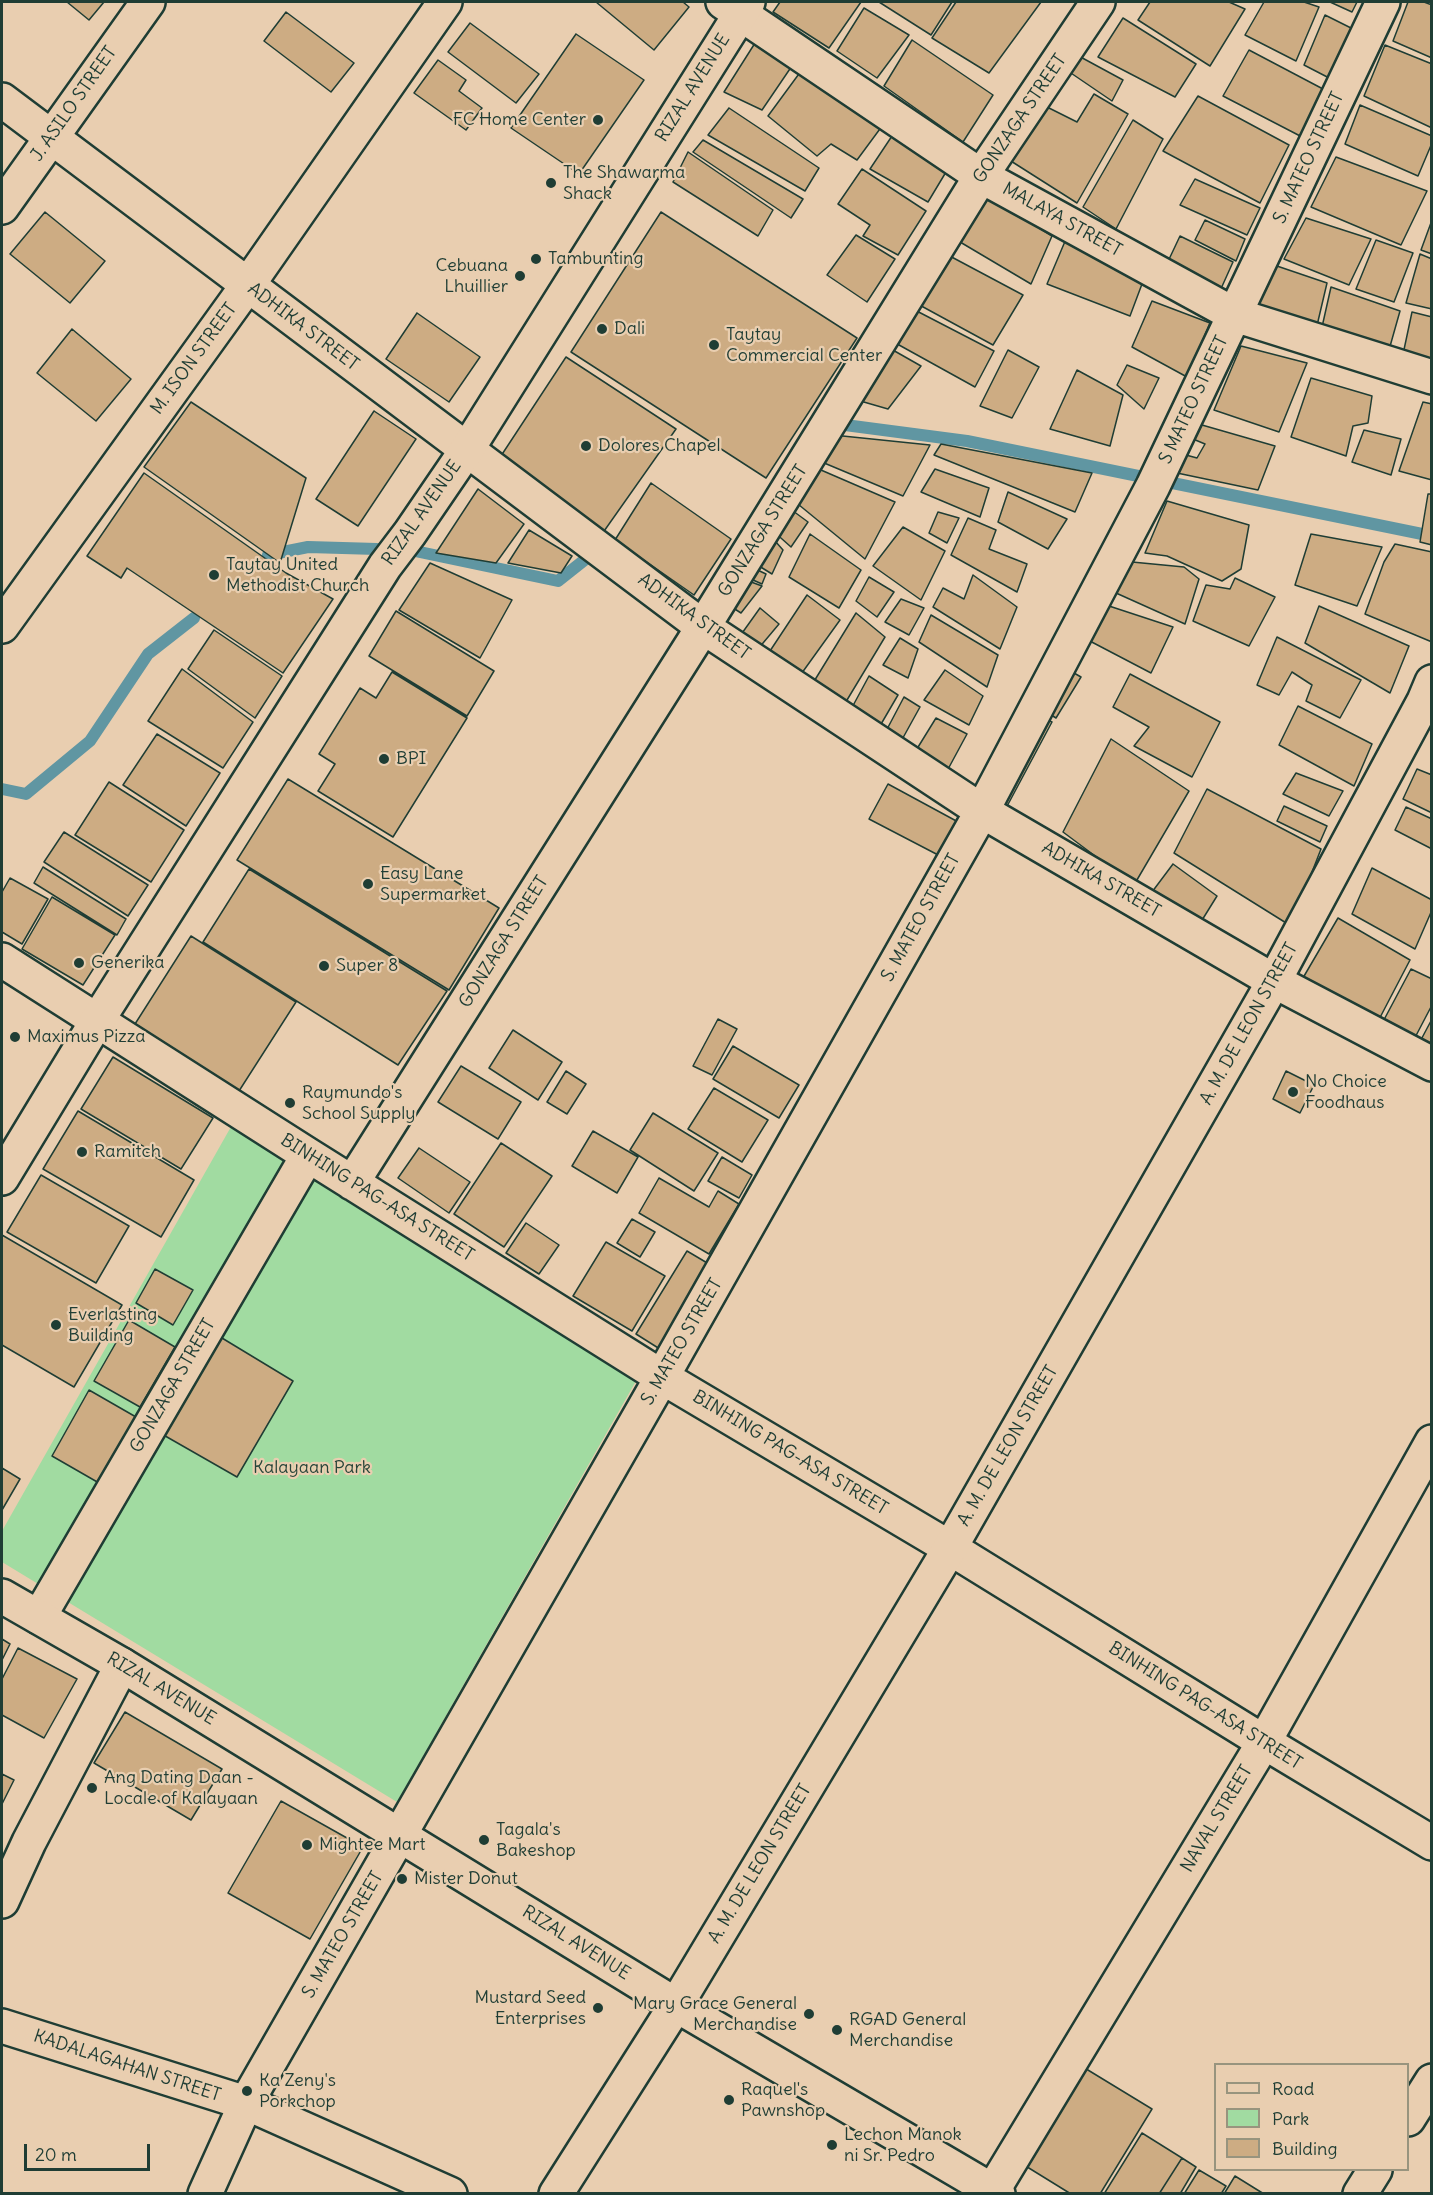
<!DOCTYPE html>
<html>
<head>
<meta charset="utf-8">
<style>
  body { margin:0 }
  #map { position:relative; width:1433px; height:2195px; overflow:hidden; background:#e9ceb0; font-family:Delius,sans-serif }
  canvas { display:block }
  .frame { position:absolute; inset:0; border:3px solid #1f3d34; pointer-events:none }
  .legend { position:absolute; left:1214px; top:2063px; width:195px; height:108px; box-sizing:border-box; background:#e9ceb0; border:2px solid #98947e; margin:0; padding:8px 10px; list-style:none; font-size:18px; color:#1f3d34 }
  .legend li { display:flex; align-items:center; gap:12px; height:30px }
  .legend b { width:30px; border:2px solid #98947e }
  .scale { position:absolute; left:24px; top:2144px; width:126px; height:27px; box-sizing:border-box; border:3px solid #1f3d34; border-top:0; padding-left:8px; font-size:18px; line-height:21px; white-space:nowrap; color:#1f3d34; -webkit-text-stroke:4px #e9ceb0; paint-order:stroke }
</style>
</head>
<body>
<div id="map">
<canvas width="1433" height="2195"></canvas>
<div class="frame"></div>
<ul class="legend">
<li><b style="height:8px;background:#e9ceb0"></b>Road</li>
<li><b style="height:16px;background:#a1dba1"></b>Park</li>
<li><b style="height:16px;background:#cdac83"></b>Building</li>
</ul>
<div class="scale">20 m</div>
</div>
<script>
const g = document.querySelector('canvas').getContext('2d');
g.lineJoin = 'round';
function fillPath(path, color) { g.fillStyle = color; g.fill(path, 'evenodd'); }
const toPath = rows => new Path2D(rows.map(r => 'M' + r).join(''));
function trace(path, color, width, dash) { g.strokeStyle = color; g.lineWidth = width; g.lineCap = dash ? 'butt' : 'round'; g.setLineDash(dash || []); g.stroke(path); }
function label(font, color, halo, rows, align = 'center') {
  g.font = font + ' Delius,sans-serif'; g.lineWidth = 4.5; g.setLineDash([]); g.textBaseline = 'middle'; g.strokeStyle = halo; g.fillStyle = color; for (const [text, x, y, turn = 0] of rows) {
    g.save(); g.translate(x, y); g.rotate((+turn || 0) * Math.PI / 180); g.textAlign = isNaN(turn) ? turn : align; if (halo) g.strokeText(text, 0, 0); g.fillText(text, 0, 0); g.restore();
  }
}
const green = toPath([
  [232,1125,325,1187,636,1381,397,1802,2,1562,2,1531]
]);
const stream = toPath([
  [845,425,967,441,1432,536],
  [415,551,558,581,587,558],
  [268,555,308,547,377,549],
  [2,789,26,794,90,741,148,654,194,618]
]);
const building = toPath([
  [67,2,104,2,89,20,67,2],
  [596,2,683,2,689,7,654,50,596,2],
  [780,2,861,2,829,48,773,12,780,2],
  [879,2,952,2,931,35,879,2],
  [956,2,1041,2,989,73,932,38,956,2],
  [1150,2,1229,2,1245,9,1210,66,1138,20,1150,2],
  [1264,2,1304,2,1319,7,1296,61,1245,35,1264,2],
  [1330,2,1357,2,1352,12,1330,2],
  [1408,2,1424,2,1432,5,1432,58,1393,41,1408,2],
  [864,8,909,35,877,78,837,51,864,8],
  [286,12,354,63,331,92,264,41,286,12],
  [1325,15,1355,30,1333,80,1304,65,1325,15],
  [1123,18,1196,64,1175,97,1098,57,1123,18],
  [470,23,539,74,516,103,448,52,470,23],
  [762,32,798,57,762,110,724,92,762,32],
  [576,34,644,80,579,174,511,128,576,34],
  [912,40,993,95,963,142,884,86,912,40],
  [1385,45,1432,64,1432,128,1364,96,1385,45],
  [1249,50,1323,89,1304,138,1223,96,1249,50],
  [1075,54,1123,80,1112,101,1065,69,1075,54],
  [438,60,466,80,459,91,482,108,466,130,414,93,438,60],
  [804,67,888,118,857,160,831,144,817,156,768,116,804,67],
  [1094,94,1128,114,1077,203,1003,156,1041,104,1077,122,1094,94],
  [1198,96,1289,145,1260,203,1163,151,1198,96],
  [1360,105,1432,136,1432,143,1418,176,1345,144,1360,105],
  [729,108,819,168,805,191,708,135,729,108],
  [1133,120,1163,139,1116,229,1083,207,1133,120],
  [894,133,949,167,928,202,870,169,894,133],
  [703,140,803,199,791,218,693,152,703,140],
  [688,152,773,210,758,236,673,182,688,152],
  [1336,157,1427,191,1401,245,1311,207,1336,157],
  [862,169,926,211,898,255,863,236,870,225,838,204,862,169],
  [1195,179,1260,208,1247,235,1180,205,1195,179],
  [982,192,1052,236,1031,284,955,239,982,192],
  [45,212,105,261,70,303,10,254,45,212],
  [661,212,857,338,766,478,571,352,661,212],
  [1306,218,1371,239,1349,285,1284,259,1306,218],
  [1205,220,1245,239,1236,261,1195,240,1205,220],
  [1432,220,1432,254,1421,250,1432,220],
  [856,235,895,259,867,302,827,275,856,235],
  [1180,236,1233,262,1215,302,1163,272,1180,236],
  [1066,239,1142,284,1130,316,1047,284,1066,239],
  [1376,240,1413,253,1394,302,1356,289,1376,240],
  [946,254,1023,295,993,345,914,302,946,254],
  [1420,254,1432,259,1432,309,1406,303,1420,254],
  [1274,265,1327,283,1315,334,1250,314,1274,265],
  [1331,287,1400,311,1387,357,1320,336,1331,287],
  [1152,301,1210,323,1187,377,1132,347,1152,301],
  [909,307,994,351,975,387,890,340,909,307],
  [1412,312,1432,317,1432,370,1402,359,1412,312],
  [417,313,480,357,449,402,386,359,417,313],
  [72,329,131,379,96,421,37,373,72,329],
  [884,345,921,366,888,409,850,398,884,345],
  [1241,346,1307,363,1279,432,1214,410,1241,346],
  [1008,350,1039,367,1012,418,980,406,1008,350],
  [566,357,676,429,602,534,497,462,566,357],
  [1127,365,1159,378,1144,409,1117,385,1127,365],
  [1077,370,1123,395,1110,446,1050,429,1077,370],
  [1311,378,1372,396,1368,423,1353,426,1346,456,1291,437,1311,378],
  [191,402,306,478,280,563,144,467,191,402],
  [1423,402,1432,404,1432,480,1399,471,1423,402],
  [374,411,416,439,358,526,316,499,374,411],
  [1202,425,1275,446,1258,490,1177,473,1186,455,1197,458,1205,444,1193,439,1202,425],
  [1364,430,1401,439,1391,475,1352,462,1364,430],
  [833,435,930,445,903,496,817,460,833,435],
  [941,444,1092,473,1075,512,934,455,941,444],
  [814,467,895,502,865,559,793,500,814,467],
  [935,469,989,488,980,517,921,492,935,469],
  [144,473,286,573,333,599,283,673,127,568,121,578,87,556,144,473],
  [651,483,731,539,694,595,615,540,651,483],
  [478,489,524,524,496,563,436,553,478,489],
  [1008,492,1067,519,1048,549,998,522,1008,492],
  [1428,494,1432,494,1432,545,1420,542,1428,494],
  [1167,501,1249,525,1241,569,1222,581,1167,556,1145,553,1167,501],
  [789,508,808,522,791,547,772,530,789,508],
  [938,512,959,518,947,543,929,533,938,512],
  [968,518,996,530,989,549,1027,564,1017,592,951,555,968,518],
  [903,527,945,551,921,600,873,566,903,527],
  [529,530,572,556,561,573,508,563,529,530],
  [768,533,783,550,772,574,751,561,768,533],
  [810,534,861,570,839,608,789,577,810,534],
  [1311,534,1382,547,1357,606,1295,585,1311,534],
  [1395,544,1432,552,1432,642,1365,614,1384,562,1395,544],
  [1132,562,1184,567,1199,579,1185,624,1116,593,1132,562],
  [430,563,512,600,480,658,399,610,430,563],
  [749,566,766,574,762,584,744,576,749,566],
  [973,575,1017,607,1000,649,933,607,943,588,964,599,973,575],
  [869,577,894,592,877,617,856,601,869,577],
  [1235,578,1275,597,1249,646,1193,621,1206,585,1230,589,1235,578],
  [743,579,762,586,741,613,727,604,743,579],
  [807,595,840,620,799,677,768,654,807,595],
  [901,599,924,608,909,635,885,622,901,599],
  [1106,605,1173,627,1151,673,1086,639,1106,605],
  [1319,606,1409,646,1390,693,1305,643,1319,606],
  [760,608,779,624,758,649,740,636,760,608],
  [396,611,494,671,467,716,369,656,396,611],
  [856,613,885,637,844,705,813,683,856,613],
  [931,615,998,655,987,687,919,642,931,615],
  [214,630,282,676,255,718,188,669,214,630],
  [1277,637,1361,680,1340,718,1306,701,1312,685,1292,672,1279,695,1257,685,1277,637],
  [900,638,918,649,908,678,883,665,900,638],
  [182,669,253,722,223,768,148,721,182,669],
  [1067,669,1081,677,1056,718,1045,711,1067,669],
  [945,670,983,696,969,725,924,700,945,670],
  [392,672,467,718,393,837,318,791,335,764,319,754,360,688,376,698,392,672],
  [1130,674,1220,722,1192,777,1134,746,1149,727,1113,707,1130,674],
  [869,676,898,695,877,731,849,713,869,676],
  [904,697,920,707,899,745,885,733,904,697],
  [1298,706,1372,744,1354,786,1279,745,1298,706],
  [1039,716,1052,722,1005,810,992,805,1039,716],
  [936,718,967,734,947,771,915,752,936,718],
  [157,734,220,773,186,826,123,785,157,734],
  [1111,739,1189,791,1134,885,1063,832,1111,739],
  [1417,769,1432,775,1432,813,1403,799,1417,769],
  [1296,773,1343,791,1329,816,1283,794,1296,773],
  [288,779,499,908,449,990,237,860,288,779],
  [109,782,184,830,151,882,75,835,109,782],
  [888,784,960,823,942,857,869,819,888,784],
  [1207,789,1321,849,1291,926,1174,853,1207,789],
  [1284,806,1327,826,1320,842,1277,821,1284,806],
  [1406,807,1432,819,1432,849,1395,830,1406,807],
  [64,832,148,885,128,916,44,862,64,832],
  [1173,864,1217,896,1199,925,1149,896,1173,864],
  [43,867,126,919,117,935,34,883,43,867],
  [1372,868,1432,900,1432,910,1415,949,1352,914,1372,868],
  [249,869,447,991,398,1065,203,942,249,869],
  [10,878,48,899,22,944,2,932,2,892,10,878],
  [52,897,115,935,83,985,22,949,52,897],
  [1338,918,1410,960,1374,1029,1300,983,1338,918],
  [191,936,296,1002,239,1091,135,1024,191,936],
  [1411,969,1432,979,1432,1005,1409,1049,1378,1031,1411,969],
  [718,1019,737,1029,712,1075,693,1066,718,1019],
  [1432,1019,1432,1058,1415,1051,1432,1019],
  [513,1030,562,1062,538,1100,489,1068,513,1030],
  [733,1046,799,1085,779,1118,713,1079,733,1046],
  [113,1057,213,1118,181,1169,81,1109,113,1057],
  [461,1066,521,1102,498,1139,438,1102,461,1066],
  [566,1071,586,1084,567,1114,547,1102,566,1071],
  [1286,1071,1314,1085,1300,1113,1273,1099,1286,1071],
  [714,1088,768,1120,742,1162,688,1129,714,1088],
  [78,1111,194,1180,161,1237,43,1169,78,1111],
  [653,1113,718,1153,694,1191,630,1150,653,1113],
  [593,1131,638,1157,617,1193,572,1166,593,1131],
  [501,1143,552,1176,504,1247,454,1214,501,1143],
  [419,1148,470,1182,449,1213,398,1178,419,1148],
  [722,1157,752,1175,739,1198,708,1181,722,1157],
  [41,1175,129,1226,96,1283,7,1232,41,1175],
  [659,1178,709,1207,718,1191,739,1204,709,1254,639,1213,659,1178],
  [632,1219,655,1232,640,1257,617,1243,632,1219],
  [526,1223,559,1245,539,1274,506,1253,526,1223],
  [2,1235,122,1305,74,1387,2,1345,2,1235],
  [606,1242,665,1276,632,1331,573,1296,606,1242],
  [687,1251,714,1267,663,1351,636,1334,687,1251],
  [155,1269,193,1290,173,1325,136,1303,155,1269],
  [129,1320,175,1347,140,1407,94,1381,129,1320],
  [217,1335,293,1381,237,1477,160,1433,217,1335],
  [89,1390,136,1417,125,1436,134,1440,99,1483,52,1456,89,1390],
  [2,1468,20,1479,2,1510,2,1468],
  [2,1639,10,1644,2,1660,2,1639],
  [18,1648,77,1679,44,1738,2,1715,2,1679,18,1648],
  [125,1712,222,1769,191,1820,94,1763,125,1712],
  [2,1774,14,1780,2,1804,2,1774],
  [281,1801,363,1847,310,1939,228,1893,281,1801],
  [1083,2067,1152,2109,1100,2194,1071,2194,1024,2165,1083,2067],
  [1142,2133,1182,2158,1159,2194,1104,2194,1142,2133],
  [1182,2158,1196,2167,1180,2194,1159,2194,1182,2158],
  [1199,2170,1226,2186,1221,2194,1184,2194,1199,2170],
  [1235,2176,1264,2194,1224,2194,1235,2176]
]);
const minor = toPath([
  [723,2,981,176,1235,315,1432,377],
  [2,100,703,627,982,811,1274,981,1432,1064],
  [2,207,148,2],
  [2,626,247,286,445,2],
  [2,960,308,1155,662,1377,950,1548,1264,1742,1432,1843],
  [352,1183,703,627,981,176,1098,2],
  [39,1617,308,1155],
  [2,1901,29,1842,122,1665],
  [2,2026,246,2103,450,2194],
  [1408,2119,1432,2081],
  [205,2194,246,2103,662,1377,982,811,1153,486,1383,2],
  [556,2194,676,2005],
  [1360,2194,1375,2170]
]);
const tertiary = toPath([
  [676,2005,950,1548,1274,981,1424,701,1432,682],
  [993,2190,1264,1742,1432,1442]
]);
const secondary = toPath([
  [2,1178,97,1021,385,566,410,533,468,448,748,2],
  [2,1596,122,1665,676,2005,998,2194]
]);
const markers = [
  [598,120,6,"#1f3d34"],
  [551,183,6,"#1f3d34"],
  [536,259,6,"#1f3d34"],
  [520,276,6,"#1f3d34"],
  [602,329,6,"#1f3d34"],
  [714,345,6,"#1f3d34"],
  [586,446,6,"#1f3d34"],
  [214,575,6,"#1f3d34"],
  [384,759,6,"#1f3d34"],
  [368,884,6,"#1f3d34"],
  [79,963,6,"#1f3d34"],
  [324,966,6,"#1f3d34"],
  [15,1037,6,"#1f3d34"],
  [1293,1092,6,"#1f3d34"],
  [290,1103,6,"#1f3d34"],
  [82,1152,6,"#1f3d34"],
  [56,1325,6,"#1f3d34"],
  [92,1788,6,"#1f3d34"],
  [484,1840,6,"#1f3d34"],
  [307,1845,6,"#1f3d34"],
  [402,1879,6,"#1f3d34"],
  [598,2008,6,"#1f3d34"],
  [809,2014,6,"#1f3d34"],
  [837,2030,6,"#1f3d34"],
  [247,2091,6,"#1f3d34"],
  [729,2100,6,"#1f3d34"],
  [832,2145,6,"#1f3d34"]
];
const streetNames = [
  ["RIZAL AVENUE",693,88,-58],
  ["J. ASILO STREET",74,104,-55],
  ["GONZAGA STREET",1020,119,-56],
  ["S. MATEO STREET",1309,158,-65],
  ["MALAYA STREET",1062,220,29],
  ["ADHIKA STREET",303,327,37],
  ["M. ISON STREET",194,359,-54],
  ["S MATEO STREET",1194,400,-65],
  ["RIZAL AVENUE",422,513,-55],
  ["GONZAGA STREET",763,531,-58],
  ["ADHIKA STREET",694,617,36],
  ["ADHIKA STREET",1101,880,30],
  ["S. MATEO STREET",921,918,-61],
  ["GONZAGA STREET",504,942,-58],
  ["A. M. DE LEON STREET",1249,1024,-61],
  ["BINHING PAG-ASA STREET",377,1198,32],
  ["S. MATEO STREET",682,1342,-60],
  ["GONZAGA STREET",173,1386,-60],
  ["A. M. DE LEON STREET",1008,1446,-60],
  ["BINHING PAG-ASA STREET",790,1453,31],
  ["RIZAL AVENUE",161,1689,31],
  ["BINHING PAG-ASA STREET",1205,1706,32],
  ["NAVAL STREET",1217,1819,-59],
  ["A. M. DE LEON STREET",760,1864,-59],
  ["S. MATEO STREET",343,1935,-60],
  ["RIZAL AVENUE",576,1943,32],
  ["KADALAGAHAN STREET",127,2066,18]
];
const poiNames = [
  ["FC Home Center",586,120,"right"],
  ["The Shawarma",563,173],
  ["Shack",563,194],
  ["Tambunting",548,259],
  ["Cebuana",508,266,"right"],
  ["Lhuillier",508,287,"right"],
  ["Dali",614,329],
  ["Taytay",726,335],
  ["Commercial Center",726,356],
  ["Dolores Chapel",598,446],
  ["Taytay United",226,565],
  ["Methodist Church",226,586],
  ["BPI",396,759],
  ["Easy Lane",380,874],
  ["Supermarket",380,895],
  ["Generika",91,963],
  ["Super 8",336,966],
  ["Maximus Pizza",27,1037],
  ["No Choice",1305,1082],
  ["Foodhaus",1305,1103],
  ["Raymundo's",302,1093],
  ["School Supply",302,1114],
  ["Ramitch",94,1152],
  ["Everlasting",68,1315],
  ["Building",68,1336],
  ["Ang Dating Daan -",104,1778],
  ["Locale of Kalayaan",104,1799],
  ["Tagala's",496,1830],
  ["Bakeshop",496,1851],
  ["Mightee Mart",319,1845],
  ["Mister Donut",414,1879],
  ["Mustard Seed",586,1998,"right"],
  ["Enterprises",586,2019,"right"],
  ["Mary Grace General",797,2004,"right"],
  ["Merchandise",797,2025,"right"],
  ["RGAD General",849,2020],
  ["Merchandise",849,2041],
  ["Ka Zeny's",259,2081],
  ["Porkchop",259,2102],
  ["Raquel's",741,2090],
  ["Pawnshop",741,2111],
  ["Lechon Manok",844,2135],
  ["ni Sr. Pedro",844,2156]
];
const parkNames = [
  ["Kalayaan Park",312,1468]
];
fillPath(green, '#a1dba1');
trace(stream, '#6096a2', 12);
fillPath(building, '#cdac83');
trace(building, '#1f3d34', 1.5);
trace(minor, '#1f3d34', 38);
trace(tertiary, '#1f3d34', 38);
trace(secondary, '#1f3d34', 38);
trace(minor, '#e9ceb0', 33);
trace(tertiary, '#e9ceb0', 33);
trace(secondary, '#e9ceb0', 33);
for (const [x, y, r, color] of markers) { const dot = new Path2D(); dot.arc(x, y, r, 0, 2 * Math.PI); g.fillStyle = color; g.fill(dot); trace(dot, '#e9ceb0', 2); }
label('18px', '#1f3d34', '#e9ceb0', streetNames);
label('18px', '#1f3d34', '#e9ceb0', poiNames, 'left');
label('18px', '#264539', '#e9ceb0', parkNames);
</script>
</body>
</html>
